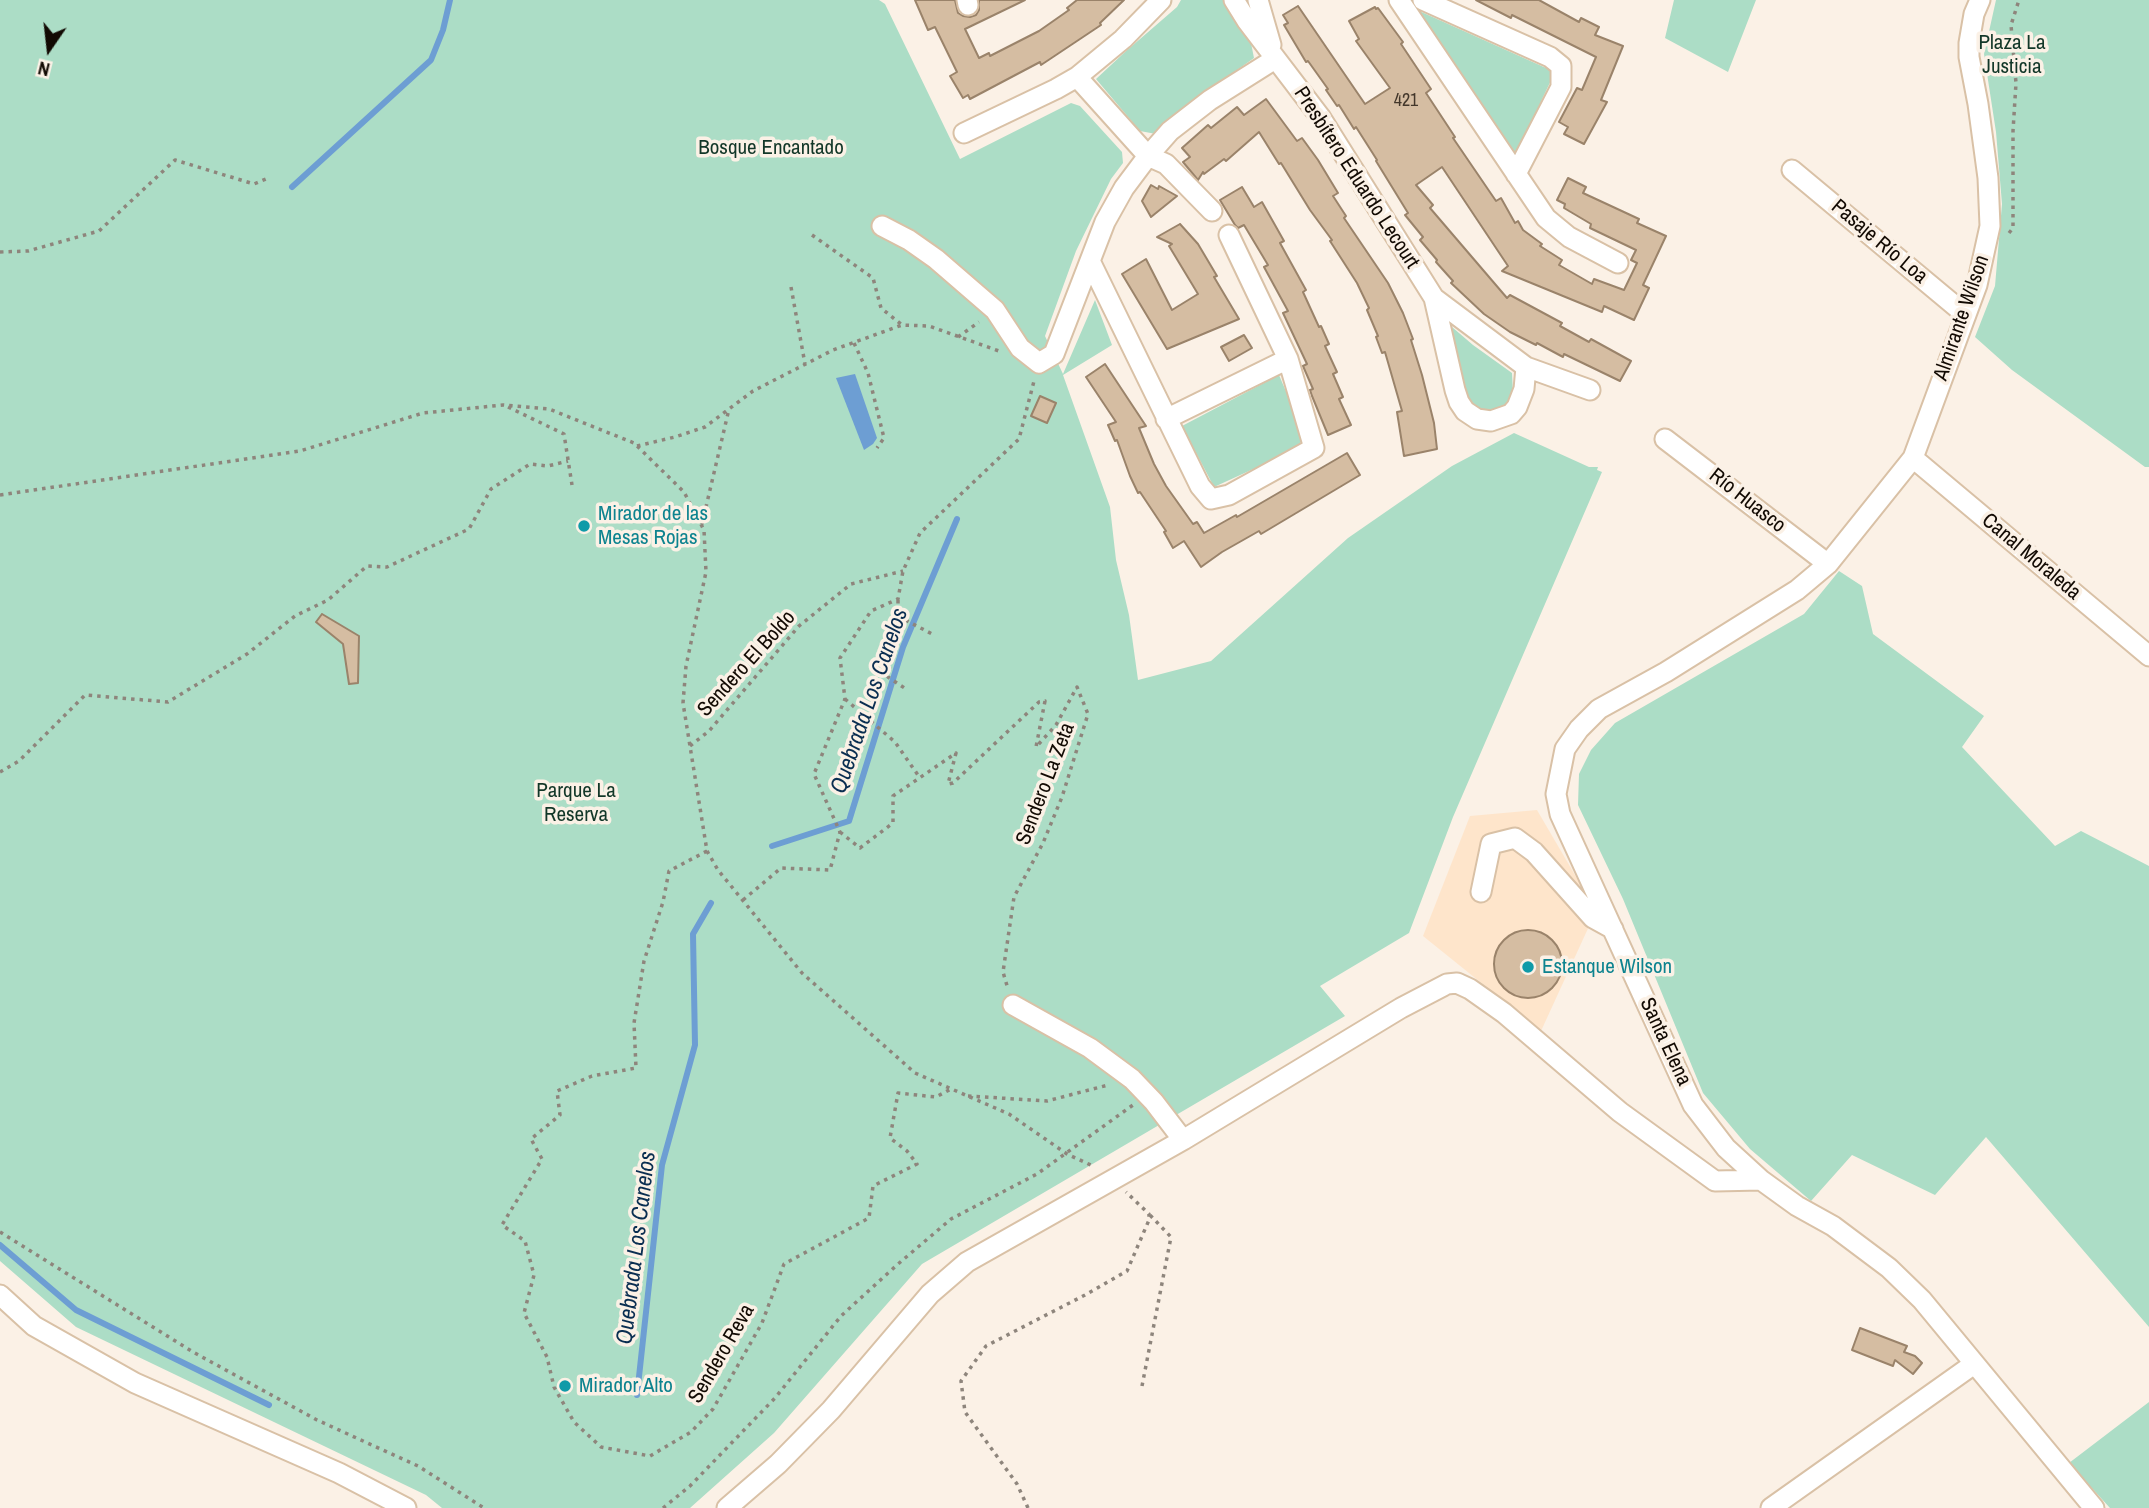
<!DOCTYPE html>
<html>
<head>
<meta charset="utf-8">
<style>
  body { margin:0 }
  #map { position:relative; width:2149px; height:1508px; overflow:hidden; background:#fbf1e6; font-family:"Archivo Narrow",sans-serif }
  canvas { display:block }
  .north { position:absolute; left:14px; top:14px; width:70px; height:70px; -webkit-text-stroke:5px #fbf1e6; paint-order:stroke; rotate:194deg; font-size:19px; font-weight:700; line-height:28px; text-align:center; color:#120a03 }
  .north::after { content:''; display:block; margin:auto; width:24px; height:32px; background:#120a03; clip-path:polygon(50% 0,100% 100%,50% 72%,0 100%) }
</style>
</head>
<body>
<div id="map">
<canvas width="2149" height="1508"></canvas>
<div class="north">N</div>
</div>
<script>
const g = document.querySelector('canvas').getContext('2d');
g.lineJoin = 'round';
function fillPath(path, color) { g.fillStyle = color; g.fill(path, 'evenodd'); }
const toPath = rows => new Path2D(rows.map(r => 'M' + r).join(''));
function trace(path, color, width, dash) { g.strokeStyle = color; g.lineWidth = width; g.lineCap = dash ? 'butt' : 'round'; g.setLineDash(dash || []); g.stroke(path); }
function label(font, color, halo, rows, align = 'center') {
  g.font = font + ' "Archivo Narrow",sans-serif'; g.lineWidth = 7; g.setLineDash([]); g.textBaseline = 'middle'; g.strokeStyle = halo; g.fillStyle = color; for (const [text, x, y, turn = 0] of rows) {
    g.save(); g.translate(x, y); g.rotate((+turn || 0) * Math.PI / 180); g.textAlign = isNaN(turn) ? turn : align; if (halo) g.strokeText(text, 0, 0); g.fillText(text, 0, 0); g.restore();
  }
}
const built = toPath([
  [1537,810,1596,911,1541,1031,1423,936,1470,816]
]);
const green = toPath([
  [0,0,879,0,885,4,960,159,1071,103,1080,106,1122,152,1123,163,1111,179,1076,251,1045,336,1063,374,1095,300,1112,345,1063,375,1110,507,1116,560,1129,615,1138,680,1211,661,1348,538,1452,466,1514,433,1589,467,1598,467,1597,470,1602,472,1453,817,1409,933,1320,986,1345,1016,922,1264,774,1433,690,1508,442,1508,426,1495,76,1327,0,1261],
  [1181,0,1224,0,1236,23,1251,43,1254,58,1199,97,1156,134,1140,131,1096,79,1125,52,1177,7],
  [1674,0,1756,0,1728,72,1665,38],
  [1996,0,2149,0,2149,467,2145,467,2012,370,1975,337,1995,286,2002,204,1996,132,1984,54],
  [1417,10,1555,72,1515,156],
  [1445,321,1473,345,1512,373,1513,393,1505,407,1486,412,1466,401],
  [1279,375,1305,436,1295,450,1214,487,1182,426],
  [1839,571,1862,586,1873,634,1984,716,1962,747,2055,846,2081,831,2149,866,2149,1327,1986,1137,1935,1195,1852,1155,1811,1201,1750,1149,1703,1093,1623,899,1578,805,1579,774,1591,750,1615,723,1804,614],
  [2149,1402,2149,1508,2110,1508,2069,1463]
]);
const water = toPath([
  [855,374,877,438,873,444,864,450,836,378]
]);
const stream = toPath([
  [292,187,431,60,443,30,450,0],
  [772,846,849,821,903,647,957,519],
  [0,1245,76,1310,269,1405],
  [637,1395,662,1165,695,1045,693,934,711,903]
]);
const building = toPath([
  [915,0,955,0,958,13,963,16,970,17,976,15,979,10,979,0,1025,0,965,29,979,58,989,53,990,56,1039,31,1069,10,1067,8,1077,0,1124,0,1100,23,1101,25,1041,65,1040,62,970,99,968,95,963,98,950,76,957,72,935,27,928,30,915,0],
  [1476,0,1539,0,1579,22,1581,18,1599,27,1595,35,1623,46,1601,100,1607,102,1584,144,1564,134,1568,127,1559,122,1577,88,1582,90,1596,57,1512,15,1511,18,1476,0],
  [1298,6,1365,104,1390,88,1356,41,1359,39,1349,21,1375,7,1376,9,1378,8,1403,42,1401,44,1431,89,1426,93,1455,137,1453,138,1496,201,1501,198,1515,223,1518,221,1523,230,1542,244,1540,246,1562,260,1559,265,1592,284,1594,279,1624,290,1637,263,1631,260,1636,250,1590,228,1591,224,1564,208,1565,204,1557,200,1568,178,1586,187,1583,193,1639,219,1637,223,1666,236,1643,285,1649,288,1634,320,1604,306,1602,312,1502,271,1508,266,1442,167,1416,185,1433,205,1430,208,1507,298,1510,295,1562,323,1560,326,1589,342,1591,339,1631,361,1620,381,1564,354,1563,357,1537,343,1536,345,1510,332,1484,314,1451,283,1453,281,1436,262,1437,260,1420,240,1423,237,1405,215,1408,213,1376,161,1377,160,1356,127,1354,129,1339,105,1337,106,1326,90,1328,89,1308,61,1306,62,1284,25,1288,23,1283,15,1298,6],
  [1266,99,1297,141,1302,138,1318,160,1338,193,1333,196,1346,216,1344,218,1388,283,1403,313,1413,339,1411,340,1422,375,1434,423,1437,449,1404,456,1397,412,1402,411,1385,352,1382,353,1376,337,1378,336,1367,310,1369,308,1357,283,1330,241,1332,240,1310,210,1281,163,1279,164,1259,132,1226,161,1224,159,1204,174,1203,172,1198,180,1183,162,1190,157,1182,148,1208,125,1211,128,1237,107,1244,115,1266,99],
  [1151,185,1158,189,1159,186,1177,196,1151,217,1142,201,1151,185],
  [1242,187,1254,207,1262,202,1284,241,1280,243,1306,290,1303,292,1319,327,1321,326,1329,344,1325,346,1337,372,1333,374,1343,397,1339,399,1351,425,1328,435,1312,396,1310,390,1313,389,1303,366,1307,364,1283,313,1288,311,1264,267,1268,265,1244,225,1238,228,1235,225,1220,200,1242,187],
  [1180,224,1198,244,1217,276,1214,277,1239,319,1167,349,1122,274,1146,259,1172,310,1198,294,1169,246,1172,244,1157,237,1180,224],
  [1244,335,1252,348,1229,361,1221,347,1244,335],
  [1105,364,1146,426,1139,428,1154,464,1166,486,1193,524,1197,522,1204,533,1236,515,1237,517,1347,453,1360,475,1261,534,1259,531,1222,552,1201,567,1184,541,1173,548,1164,532,1166,531,1140,492,1138,493,1130,476,1117,440,1115,441,1108,425,1116,422,1086,377,1105,364],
  [1040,396,1056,403,1047,423,1031,416,1040,396],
  [322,614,359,636,358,683,349,684,343,644,316,622,322,614],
  '1494 964a34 34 0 1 1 68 0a34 34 0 1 1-68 0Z',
  [1860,1328,1907,1346,1904,1352,1915,1356,1922,1363,1913,1374,1895,1360,1893,1366,1852,1350,1860,1328]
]);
const path = toPath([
  [2009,233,2013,228,2013,131,2016,83,2011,25,2019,0],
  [812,235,873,278,881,308,902,325],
  [0,252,28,251,99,231,175,160,254,184,266,179],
  [791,287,805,364],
  [958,337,979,322],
  [854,343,868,373,884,438,877,448],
  [508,407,564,434,572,485],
  [637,446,675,437,705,427,753,391,833,350,902,325,929,326,999,351],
  [0,495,300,451,423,413,503,405,549,409,634,443,684,492,704,530,706,572,686,666,683,703,707,851,718,870,802,973,915,1073,1009,1114,1067,1154,1095,1167],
  [702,524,729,409],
  [898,600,898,616,888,677,906,689],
  [898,616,932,634],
  [845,699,895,742,920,778],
  [690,746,709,731,799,626,851,584,903,571],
  [0,772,19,761,85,695,168,702,247,654,295,616,328,600,367,566,387,567,469,529,491,489,530,464,548,466,568,461],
  [840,832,860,848,893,823,893,796,956,753,948,784,953,783,1039,702,1045,701,1036,747,1056,725,1077,687,1088,714,1062,797,1043,843,1014,897,1003,972,1008,989],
  [707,851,669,871,663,902,644,961,634,1023,636,1068,592,1076,557,1091,560,1115,531,1139,542,1159,502,1225,525,1241,534,1275,524,1313,547,1357,554,1387,574,1422,601,1447,650,1456,691,1432,713,1409,762,1323,784,1264,869,1218,873,1186,917,1164,907,1151,890,1138,898,1093,936,1097,951,1089],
  [743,900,781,868,830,870,840,832,814,774,845,699,840,658,871,611,898,599,903,571,920,533,1019,439,1034,381],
  [968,1096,1047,1101,1108,1085],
  [0,1232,193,1352,317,1420,418,1466,484,1508],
  [1142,1386,1171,1237,1149,1214],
  [663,1508,690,1486,775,1398,841,1316,898,1264,951,1219,1037,1174,1133,1105],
  [1028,1508,1017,1484,965,1412,961,1381,986,1346,1085,1295,1127,1271,1149,1220,1149,1214,1126,1192]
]);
const minor = toPath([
  [967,0,968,5],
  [1234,0,1247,21,1321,118,1434,298,1455,390,1459,402,1465,411,1477,419,1491,421,1511,414,1517,407,1524,389,1526,367],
  [1258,0,1271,45],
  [1399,0,1546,218,1569,237,1618,263],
  [1423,0,1550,57,1561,66,1561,87,1516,174],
  [1980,0,1974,14,1969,43,1969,57,1978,104,1988,178,1990,226,1977,285,1913,458,1828,564,1797,590,1666,672,1599,709,1579,729,1565,749,1556,794,1560,814,1693,1105,1726,1148,1761,1180,1797,1206,1833,1226,1889,1268,1922,1300,2094,1508],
  [1077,77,1148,156,1166,164,1212,211],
  [964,133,1056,89,1077,77,1123,39,1161,0],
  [1792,170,1966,315],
  [882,226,909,240,936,259,995,310,1020,348,1039,363,1054,354,1105,222,1124,188,1148,156,1170,131,1210,100,1275,59],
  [1090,261,1200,486,1211,499,1229,495,1314,448,1288,359,1229,235],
  [1434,298,1526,367,1590,390],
  [1166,419,1288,359],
  [1665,439,1828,564],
  [1913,458,2149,656],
  [1481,892,1491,844,1515,838,1534,852,1593,918,1613,929],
  [1013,1005,1090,1048,1132,1079,1154,1102,1183,1140],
  [0,1295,34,1326,135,1383,339,1473,406,1508],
  [727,1508,778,1464,831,1410,930,1294,967,1262,1183,1140,1401,1008,1447,984,1457,983,1470,989,1504,1013,1620,1112,1715,1181,1761,1180],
  [1771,1508,1974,1364]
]);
const markers = [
  [584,526,7,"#0f9aa8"],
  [1528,967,7,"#0f9aa8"],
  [565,1386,7,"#0f9aa8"]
];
const numberNames = [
  ["421",1406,101]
];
const parkNames = [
  ["Plaza La",2012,43],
  ["Justicia",2012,67],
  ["Bosque Encantado",771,148],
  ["Parque La",576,791],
  ["Reserva",576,815]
];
const streetNames = [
  ["Presbítero Eduardo Lecourt",1356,178,57],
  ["Pasaje Río Loa",1879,242,40],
  ["Almirante Wilson",1962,318,-71],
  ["Río Huasco",1747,501,38],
  ["Canal Moraleda",2031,557,40],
  ["Sendero El Boldo",747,664,-48],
  ["Sendero La Zeta",1046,784,-69],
  ["Santa Elena",1665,1042,65],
  ["Sendero Reva",722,1354,-60]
];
const cultureNames = [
  ["Mirador de las",598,514],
  ["Mesas Rojas",598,538],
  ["Estanque Wilson",1542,967],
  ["Mirador Alto",579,1386]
];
const waterNames = [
  ["Quebrada Los Canelos",870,701,-71],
  ["Quebrada Los Canelos",637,1248,-83]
];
fillPath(built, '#fee5cb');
fillPath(green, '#acddc6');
fillPath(water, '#6d9ed3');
trace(stream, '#6d9ed3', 6);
fillPath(building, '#d5bda2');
trace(building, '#9a836a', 2);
trace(minor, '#d9c1a6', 23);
trace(path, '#8e857c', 3.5, [3.5, 5]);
trace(minor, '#fff', 19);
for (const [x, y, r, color] of markers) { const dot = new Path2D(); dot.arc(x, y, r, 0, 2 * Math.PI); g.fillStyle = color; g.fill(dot); trace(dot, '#fbf1e6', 2.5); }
label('18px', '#43372b', null, numberNames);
label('21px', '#123728', '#fbf1e6', parkNames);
label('21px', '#120a03', '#fbf1e6', streetNames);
label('21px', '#0d838f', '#fbf1e6', cultureNames, 'left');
label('italic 23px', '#0a2e51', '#fbf1e6', waterNames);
</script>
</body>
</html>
